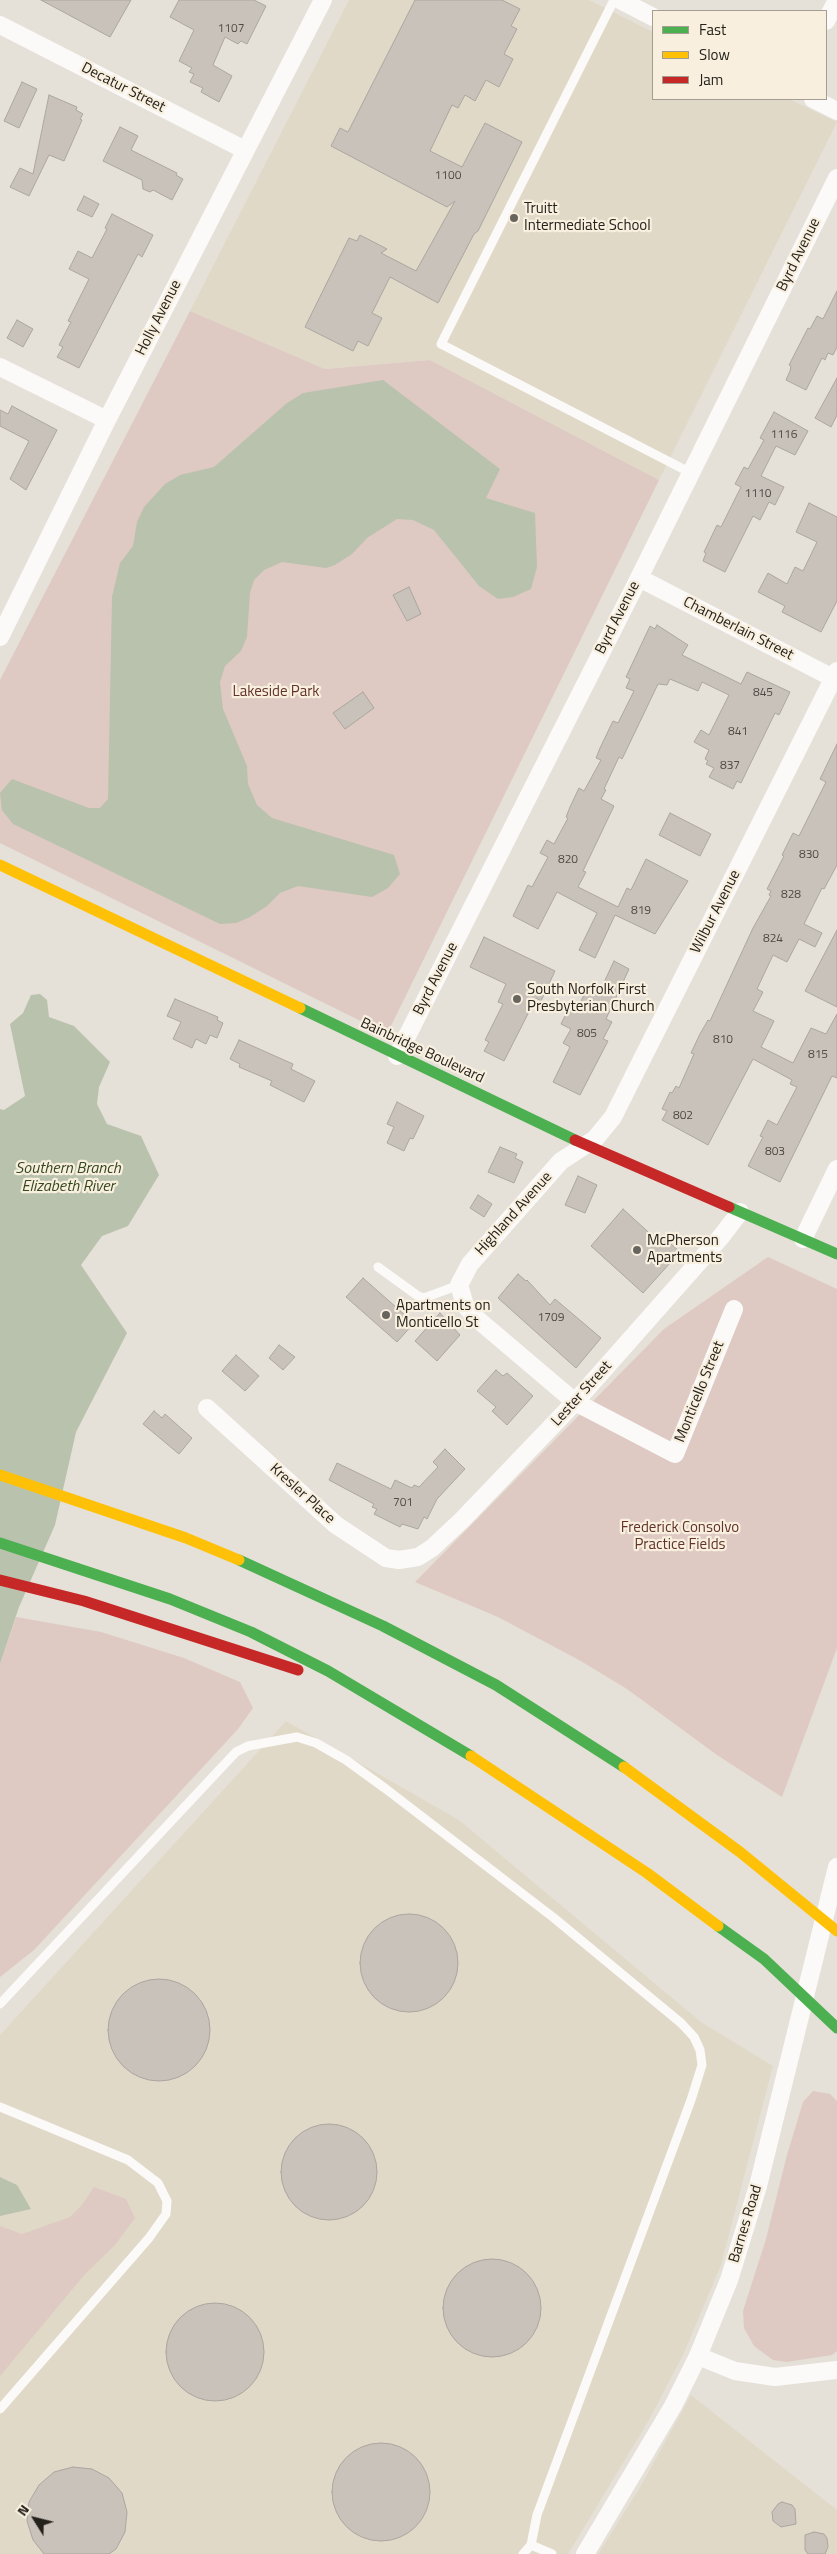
<!DOCTYPE html>
<html>
<head>
<meta charset="utf-8">
<style>
  body { margin:0 }
  #map { position:relative; width:837px; height:2554px; overflow:hidden; background:#e5e1d8; font-family:"Titillium Web",sans-serif }
  canvas { display:block }
  .legend { position:absolute; left:652px; top:10px; width:175px; height:90px; box-sizing:border-box; background:#f8efdf; border:1px solid #a49d91; margin:0; padding:6px 9px; list-style:none; font-size:15px; color:#25221c }
  .legend li { display:flex; align-items:center; gap:10px; height:25px }
  .legend b { width:25px; border:1px solid #a49d91 }
  .north { position:absolute; left:10px; top:2494px; width:50px; height:50px; -webkit-text-stroke:4px #f8efdf; paint-order:stroke; rotate:306deg; font-size:14px; font-weight:700; line-height:20px; text-align:center; color:#25221c }
  .north::after { content:''; display:block; margin:auto; width:18px; height:22px; background:#25221c; clip-path:polygon(50% 0,100% 100%,50% 72%,0 100%) }
</style>
</head>
<body>
<div id="map">
<canvas width="837" height="2554"></canvas>
<ul class="legend">
<li><b style="height:6px;background:#4caf50"></b>Fast</li>
<li><b style="height:6px;background:#ffc107"></b>Slow</li>
<li><b style="height:6px;background:#c62828"></b>Jam</li>
</ul>
<div class="north">N</div>
</div>
<script>
const g = document.querySelector('canvas').getContext('2d');
g.lineJoin = 'round';
function fillPath(path, color) { g.fillStyle = color; g.fill(path, 'evenodd'); }
const toPath = rows => new Path2D(rows.map(r => 'M' + r).join(''));
function trace(path, color, width, dash) { g.strokeStyle = color; g.lineWidth = width; g.lineCap = dash ? 'butt' : 'round'; g.setLineDash(dash || []); g.stroke(path); }
function label(font, color, halo, rows, align = 'center') {
  g.font = font + ' "Titillium Web",sans-serif'; g.lineWidth = 4.5; g.setLineDash([]); g.textBaseline = 'middle'; g.strokeStyle = halo; g.fillStyle = color; for (const [text, x, y, turn = 0] of rows) {
    g.save(); g.translate(x, y); g.rotate((+turn || 0) * Math.PI / 180); g.textAlign = isNaN(turn) ? turn : align; if (halo) g.strokeText(text, 0, 0); g.fillText(text, 0, 0); g.restore();
  }
}
const built = toPath([
  [349,0,589,0,653,32,653,99,789,99,837,122,659,480,430,360,325,369,190,311],
  [286,1721,459,1820,701,2022,773,2066,721,2265,683,2355,649,2420,568,2554,0,2554,0,2035],
  [691,2395,837,2510,837,2554,598,2554,639,2489]
]);
const green = toPath([
  [190,311,325,369,430,360,659,480,387,1034,0,843,0,680],
  [768,1257,837,1289,837,1648,782,1797,717,1755,627,1689,579,1660,498,1617,415,1582,664,1329],
  [16,1617,101,1632,184,1658,240,1682,253,1708,238,1729,34,1950,0,1977,0,1664],
  [813,2091,830,2094,837,2101,837,2351,832,2355,787,2362,773,2360,754,2346,744,2328,743,2311,766,2239,787,2155,803,2102],
  [94,2187,126,2199,135,2218,115,2245,85,2274,0,2376,0,2226,22,2234,70,2217,82,2205]
]);
const water = toPath([
  [383,380,500,469,486,498,535,513,537,567,531,589,513,597,498,599,479,586,434,530,413,520,397,519,367,538,352,554,335,565,326,568,282,562,264,570,254,580,250,593,247,637,241,651,225,666,220,682,223,709,247,766,248,784,257,805,272,818,394,855,400,874,388,888,372,897,298,886,280,893,267,906,250,917,236,923,220,924,13,824,2,810,0,793,12,779,89,808,100,808,108,799,112,597,120,563,133,546,137,522,144,507,165,484,180,475,214,467,287,403,303,393],
  [40,994,47,1000,49,1017,74,1026,110,1062,99,1087,97,1104,107,1124,141,1136,159,1175,128,1226,102,1236,81,1265,127,1333,76,1432,55,1525,19,1607,0,1664,0,1109,4,1110,25,1096,10,1024,23,1013,31,995],
  [0,2177,17,2185,31,2209,0,2216]
]);
const building = toPath([
  [41,0,131,0,110,37,41,0],
  [179,0,254,0,266,6,247,44,241,41,238,44,225,37,213,65,232,76,219,102,201,92,203,88,190,82,194,74,189,72,192,68,179,61,194,30,170,17,179,0],
  [415,0,502,0,520,9,511,26,517,29,504,54,513,59,499,87,486,80,475,101,465,95,458,108,452,105,430,151,462,167,485,123,522,142,478,231,474,234,438,303,390,277,372,313,382,318,368,346,358,341,353,351,305,327,349,238,357,241,360,235,387,249,381,253,416,271,455,201,447,207,331,146,340,128,348,132,415,0],
  [22,82,37,89,19,128,4,121,22,82],
  [49,95,77,107,76,110,83,114,80,119,82,120,64,161,49,155,29,196,10,187,20,168,33,174,49,95],
  [120,127,138,136,131,150,177,173,176,175,183,179,172,200,153,190,150,192,143,189,142,180,103,161,120,127],
  [84,196,99,204,92,217,77,210,84,196],
  [112,214,153,235,142,257,138,254,79,368,57,357,63,347,59,345,71,322,68,321,89,279,69,269,78,251,92,258,107,229,105,228,112,214],
  [837,291,837,347,833,355,828,353,825,360,822,358,806,390,786,380,790,371,791,366,789,365,808,328,810,329,817,316,823,319,837,291],
  [17,320,33,329,23,347,7,338,17,320],
  [837,378,837,415,831,427,815,418,837,378],
  [12,406,57,430,26,490,10,479,29,441,0,426,0,410,8,414,12,406],
  [774,412,808,431,795,455,776,446,761,476,784,487,775,505,769,502,760,520,753,516,725,572,703,561,706,553,704,552,717,525,721,527,741,487,735,484,744,467,748,469,764,440,760,438,774,412],
  [809,503,837,517,837,601,821,632,782,612,785,606,758,592,768,573,787,584,795,567,803,571,817,542,796,532,809,503],
  [409,587,421,614,407,621,393,595,409,587],
  [657,625,688,645,682,655,741,684,747,672,790,692,779,715,775,713,741,783,737,781,733,789,709,777,714,768,706,764,708,761,705,759,709,750,694,742,701,730,709,735,729,695,702,682,698,691,670,679,667,685,658,684,624,755,622,759,619,757,604,789,606,790,601,799,614,806,583,871,586,872,578,887,618,907,627,888,631,890,646,859,688,881,655,934,615,915,595,958,579,950,597,913,557,892,538,929,513,916,528,885,532,887,548,857,540,853,547,840,554,844,568,818,566,817,570,807,579,788,584,791,601,760,596,758,600,748,613,721,618,723,634,691,626,688,630,679,626,677,650,626,655,629,657,625],
  [363,692,374,708,345,729,333,713,363,692],
  [837,744,837,865,824,889,822,888,804,924,822,933,815,947,799,939,787,962,773,955,757,989,763,992,753,1011,774,1021,761,1047,793,1063,811,1028,826,1034,837,1014,837,1078,832,1076,780,1182,748,1166,763,1137,760,1136,768,1120,777,1125,797,1087,790,1084,792,1080,753,1059,708,1145,662,1120,667,1111,662,1109,670,1092,672,1093,676,1086,679,1088,694,1054,691,1053,700,1034,708,1020,710,1021,753,928,771,896,769,895,771,891,767,889,784,856,782,855,793,833,799,836,826,782,820,779,837,744],
  [670,813,711,834,700,856,659,835,670,813],
  [837,930,837,1007,805,991,837,930],
  [484,937,555,971,541,1001,536,998,504,1061,484,1051,489,1042,485,1040,503,1004,498,1002,506,984,470,967,484,937],
  [614,961,629,969,606,1019,612,1022,603,1039,608,1041,580,1095,553,1082,570,1047,563,1043,571,1029,561,1024,572,1002,579,1005,588,987,599,993,614,961],
  [175,999,218,1017,217,1020,223,1023,217,1038,210,1035,206,1044,196,1039,192,1048,173,1039,181,1022,167,1016,175,999],
  [239,1040,293,1064,291,1069,315,1081,304,1102,270,1085,272,1081,239,1067,240,1064,230,1059,239,1040],
  [397,1102,424,1116,413,1139,410,1138,404,1151,387,1143,394,1127,387,1124,397,1102],
  [500,1147,517,1154,515,1158,523,1162,514,1183,488,1172,500,1147],
  [578,1176,597,1185,585,1213,565,1205,578,1176],
  [478,1195,492,1204,484,1217,470,1208,478,1195],
  [623,1209,657,1240,661,1235,680,1252,643,1293,591,1246,623,1209],
  [518,1274,526,1281,527,1280,550,1305,555,1299,601,1338,576,1368,498,1298,518,1274],
  [363,1278,414,1323,397,1342,346,1297,363,1278],
  [440,1313,460,1335,437,1361,415,1341,440,1313],
  [279,1345,295,1357,283,1370,269,1358,279,1345],
  [236,1355,259,1376,245,1391,222,1371,236,1355],
  [496,1370,503,1376,507,1373,533,1396,507,1425,492,1411,496,1407,477,1391,496,1370],
  [154,1411,162,1418,165,1414,192,1438,179,1454,143,1424,154,1411],
  [445,1449,465,1469,437,1499,427,1519,424,1517,418,1529,402,1524,400,1527,374,1514,377,1509,372,1507,374,1504,329,1480,337,1463,391,1489,395,1480,412,1488,414,1485,419,1487,438,1467,433,1462,445,1449],
  '360 1963a49 49 0 1 1 98 0a49 49 0 1 1-98 0Z',
  '108 2030a51 51 0 1 1 102 0a51 51 0 1 1-102 0Z',
  '281 2172a48 48 0 1 1 96 0a48 48 0 1 1-96 0Z',
  '443 2308a49 49 0 1 1 98 0a49 49 0 1 1-98 0Z',
  '166 2352a49 49 0 1 1 98 0a49 49 0 1 1-98 0Z',
  '332 2492a49 49 0 1 1 98 0a49 49 0 1 1-98 0Z',
  [73,2467,92,2469,109,2478,122,2493,127,2512,125,2532,116,2549,109,2554,44,2554,33,2540,27,2521,29,2502,39,2485,54,2472,73,2467],
  [782,2502,792,2505,795,2509,796,2524,781,2527,773,2521,772,2512,778,2504,782,2502],
  [814,2532,824,2534,827,2538,828,2547,825,2554,808,2554,805,2550,805,2535,814,2532]
]);
const lane = toPath([
  [614,0,441,344,691,473],
  [378,1267,418,1296,424,1298,459,1285],
  [0,2004,236,1752,248,1746,297,1737,316,1743,346,1760,386,1789,554,1918,681,2023,694,2037,700,2050,702,2065,691,2100,537,2515,531,2545,523,2554],
  [0,2107,128,2160,158,2183,167,2201,166,2214,149,2238,0,2409],
  [531,2545,552,2554]
]);
const street = toPath([
  [620,0,653,17],
  [826,21,837,0],
  [0,25,245,150],
  [813,99,837,111],
  [0,367,107,420],
  [639,578,837,680],
  [0,637,107,420,323,0],
  [397,1056,639,578,837,178],
  [803,1239,837,1169],
  [734,1309,675,1454,575,1402,476,1318,465,1305,459,1285,470,1264,561,1161,595,1139,613,1117,837,671],
  [207,1408,336,1525,386,1558,399,1560,418,1557,432,1548,462,1520,575,1402,720,1238,740,1212],
  [698,2356,735,2371,775,2377,837,2370],
  [585,2554,673,2406,698,2356,729,2280,758,2186,837,1867]
]);
const fast = toPath([
  [300,1008,575,1140],
  [729,1207,837,1254],
  [0,1543,170,1599,251,1632,328,1671,471,1756],
  [239,1560,383,1626,496,1685,624,1767],
  [718,1926,764,1959,837,2028]
]);
const slow = toPath([
  [0,865,300,1008],
  [0,1475,186,1538,239,1560],
  [471,1756,647,1873,718,1926],
  [624,1767,740,1852,837,1931]
]);
const jam = toPath([
  [575,1140,729,1207],
  [0,1580,84,1601,298,1670]
]);
const markers = [
  [514,218,5,"#68655e"],
  [517,999,5,"#68655e"],
  [637,1250,5,"#68655e"],
  [386,1315,5,"#68655e"]
];
const numberNames = [
  ["1107",231,29],
  ["1100",448,176],
  ["1116",784,435],
  ["1110",758,494],
  ["845",763,693],
  ["841",738,732],
  ["837",730,766],
  ["830",809,855],
  ["820",568,860],
  ["828",791,895],
  ["819",641,911],
  ["824",773,939],
  ["805",587,1034],
  ["810",723,1040],
  ["815",818,1055],
  ["802",683,1116],
  ["803",775,1152],
  ["1709",551,1318],
  ["701",403,1503]
];
const streetNames = [
  ["Decatur Street",123,88,27],
  ["Byrd Avenue",799,255,-64],
  ["Holly Avenue",159,318,-63],
  ["Byrd Avenue",618,618,-63],
  ["Chamberlain Street",738,629,27],
  ["Wilbur Avenue",716,912,-63],
  ["Byrd Avenue",436,979,-63],
  ["Bainbridge Boulevard",422,1051,25],
  ["Highland Avenue",514,1214,-48],
  ["Monticello Street",700,1392,-68],
  ["Lester Street",582,1394,-48],
  ["Kresler Place",302,1494,42],
  ["Barnes Road",746,2224,-73]
];
const poiNames = [
  ["Truitt",524,209],
  ["Intermediate School",524,226],
  ["South Norfolk First",527,990],
  ["Presbyterian Church",527,1007],
  ["McPherson",647,1241],
  ["Apartments",647,1258],
  ["Apartments on",396,1306],
  ["Monticello St",396,1323]
];
const parkNames = [
  ["Lakeside Park",276,692],
  ["Frederick Consolvo",680,1528],
  ["Practice Fields",680,1545]
];
const waterNames = [
  ["Southern Branch",68,1169],
  ["Elizabeth River",68,1187]
];
fillPath(built, '#e1d9c8');
fillPath(green, '#decac2');
fillPath(water, '#b9c2ad');
fillPath(building, '#c8c2ba');
trace(building, '#aba6a0', 1);
trace(lane, '#fbfaf9', 9);
trace(street, '#fbfaf9', 18);
trace(fast, '#4caf50', 11);
trace(slow, '#ffc107', 11);
trace(jam, '#c62828', 11);
for (const [x, y, r, color] of markers) { const dot = new Path2D(); dot.arc(x, y, r, 0, 2 * Math.PI); g.fillStyle = color; g.fill(dot); trace(dot, '#f8efdf', 2); }
label('12px', '#4e4a44', null, numberNames);
label('15px', '#25221c', '#f8efdf', streetNames);
label('15px', '#25221c', '#f8efdf', poiNames, 'left');
label('15px', '#623329', '#f8efdf', parkNames);
label('italic 16px', '#34481e', '#f8efdf', waterNames);
</script>
</body>
</html>
